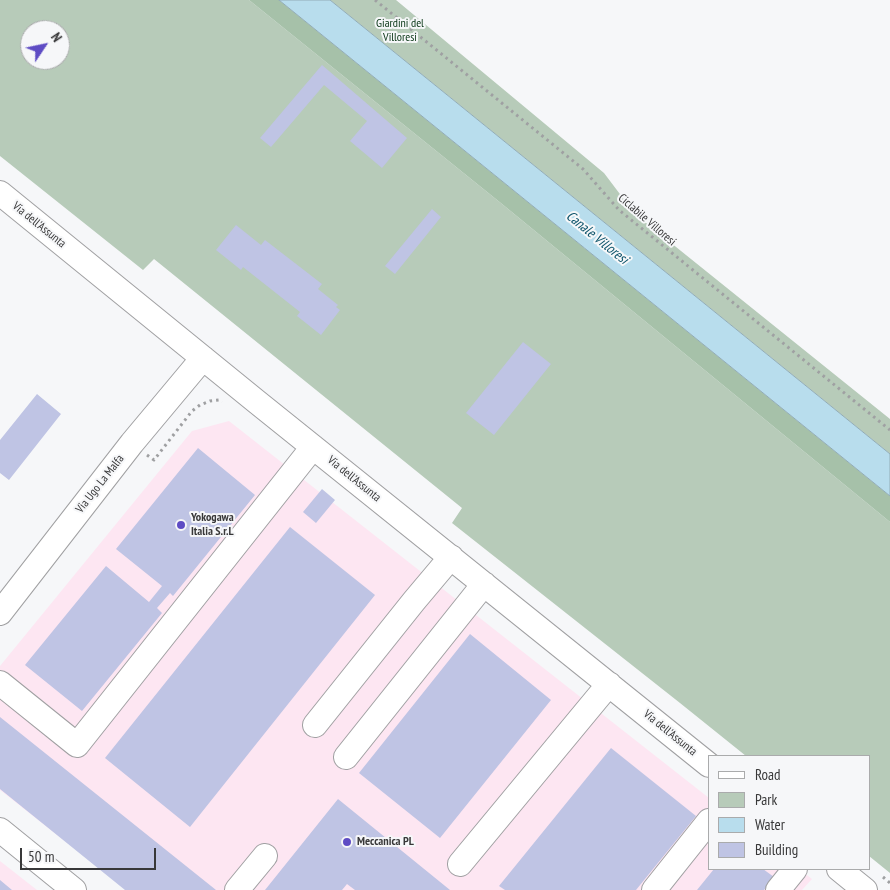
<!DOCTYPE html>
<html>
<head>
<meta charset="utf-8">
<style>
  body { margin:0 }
  #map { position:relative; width:890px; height:890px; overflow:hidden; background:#f6f7f9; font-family:"PT Sans Narrow",sans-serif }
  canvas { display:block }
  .legend { position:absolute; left:708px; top:755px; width:162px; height:115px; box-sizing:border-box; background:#f6f7f9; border:1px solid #aaabac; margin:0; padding:6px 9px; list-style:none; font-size:15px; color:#383839 }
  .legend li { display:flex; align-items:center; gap:10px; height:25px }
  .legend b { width:25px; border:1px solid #aaabac }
  .north { position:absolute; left:20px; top:20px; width:50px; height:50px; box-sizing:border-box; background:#f6f7f9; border:1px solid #aaabac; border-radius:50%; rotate:56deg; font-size:14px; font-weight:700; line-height:20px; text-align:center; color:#383839 }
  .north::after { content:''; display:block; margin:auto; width:18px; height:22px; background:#5e4cc4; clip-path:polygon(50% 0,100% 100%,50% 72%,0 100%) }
  .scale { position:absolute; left:20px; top:848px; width:136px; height:22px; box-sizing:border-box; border:2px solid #383839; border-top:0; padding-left:6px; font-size:15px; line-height:18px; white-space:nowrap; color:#383839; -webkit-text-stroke:4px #f6f7f9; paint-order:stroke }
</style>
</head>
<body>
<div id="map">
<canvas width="890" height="890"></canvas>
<ul class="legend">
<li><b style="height:6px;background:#fff"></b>Road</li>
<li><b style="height:14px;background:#b7cbb9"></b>Park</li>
<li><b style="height:14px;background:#b8dded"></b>Water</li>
<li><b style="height:14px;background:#bfc4e4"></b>Building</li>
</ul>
<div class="north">N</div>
<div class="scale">50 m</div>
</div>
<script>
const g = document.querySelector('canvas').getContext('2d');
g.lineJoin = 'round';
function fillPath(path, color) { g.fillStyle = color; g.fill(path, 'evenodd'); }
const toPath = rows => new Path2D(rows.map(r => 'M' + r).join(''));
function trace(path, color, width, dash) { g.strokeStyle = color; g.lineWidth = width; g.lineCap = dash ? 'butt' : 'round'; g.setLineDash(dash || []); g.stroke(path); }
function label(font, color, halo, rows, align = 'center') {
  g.font = font + ' "PT Sans Narrow",sans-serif'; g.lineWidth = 4; g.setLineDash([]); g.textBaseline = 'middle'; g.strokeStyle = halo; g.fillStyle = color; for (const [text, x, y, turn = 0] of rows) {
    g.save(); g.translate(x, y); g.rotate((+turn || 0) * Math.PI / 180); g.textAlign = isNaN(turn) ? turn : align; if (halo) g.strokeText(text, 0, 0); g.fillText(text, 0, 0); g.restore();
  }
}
const industrial = toPath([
  [229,421,709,798,709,869,799,869,812,879,802,890,127,890,0,790,0,666,192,431],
  [0,861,37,890,0,890]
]);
const green = toPath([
  [0,0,249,0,502,204,890,522,890,873,869,856,869,756,746,756,680,703,452,523,462,508,154,259,143,270,0,156],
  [30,30,60,30,60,60,30,60],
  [330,0,396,0,604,173,635,214,890,419,890,454]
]);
const forest = toPath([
  [249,0,279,0,890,496,890,522,502,204]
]);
const water = toPath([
  [279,0,330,0,890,454,890,496,279,0]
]);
const building = toPath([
  [322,65,407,138,382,168,350,141,367,121,324,85,271,147,260,138],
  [432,209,441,217,395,274,385,266],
  [236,225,261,245,265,240,322,284,318,289,338,305,336,307,340,310,321,335,297,316,300,312,243,267,241,270,216,250],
  [523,342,551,364,494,435,466,413],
  [37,394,61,414,9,480,0,473,0,440],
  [198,448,255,495,173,596,170,593,157,608,162,613,82,711,25,665,106,566,149,602,162,586,116,549],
  [322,489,335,500,316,523,303,512],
  [290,527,375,595,190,827,105,758],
  [470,634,551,700,440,838,359,773],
  [0,717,216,890,125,890,0,789],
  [611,748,696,816,636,890,505,890,499,886],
  [338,799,450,890,355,890,347,884,342,890,265,890],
  [714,869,763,869,774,877,764,890,697,890],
  [0,880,12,890,0,890]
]);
const path = toPath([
  [375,0,583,169,619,210,890,430],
  [147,455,154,460,192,411,200,405,210,401,219,400,222,402],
  [883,877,890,883]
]);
const minor = toPath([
  [0,193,257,402,709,765],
  [0,613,132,443,203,358],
  [0,683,77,745,313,447],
  [315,725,414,601,451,557],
  [346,757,484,584],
  [0,830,74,890],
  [460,864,609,684],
  [839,869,865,890],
  [237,890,265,856],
  [654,890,709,821],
  [778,890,795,869]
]);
const markers = [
  [181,525,5,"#5e4cc4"],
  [347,842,5,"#5e4cc4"]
];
const parkNames = [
  ["Giardini del",400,24],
  ["Villoresi",400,38]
];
const streetNames = [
  ["Ciclabile Villoresi",647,220,41],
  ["Via dell'Assunta",39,225,39],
  ["Via dell'Assunta",354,479,39],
  ["Via Ugo La Malfa",100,484,-52],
  ["Via dell'Assunta",670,733,39]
];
const poiNames = [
  ["Yokogawa",191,518],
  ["Italia S.r.L",191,532],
  ["Meccanica PL",357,842]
];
const waterNames = [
  ["Canale Villoresi",597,238,39]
];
fillPath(industrial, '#fde6f2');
fillPath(green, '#b7cbb9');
fillPath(forest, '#a6c1a9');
fillPath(water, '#b8dded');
trace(water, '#92acb7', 1);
fillPath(building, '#bfc4e4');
trace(minor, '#a0a0a2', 26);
trace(path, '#9fa0a2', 3, [2.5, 4]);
trace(minor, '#fff', 24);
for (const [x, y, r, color] of markers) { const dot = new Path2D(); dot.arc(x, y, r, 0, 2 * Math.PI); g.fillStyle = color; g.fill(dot); trace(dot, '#f6f7f9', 2); }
label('12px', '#053312', '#f6f7f9', parkNames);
label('12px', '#383839', '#f6f7f9', streetNames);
label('bold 12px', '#383839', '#f6f7f9', poiNames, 'left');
label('italic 14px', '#0c536a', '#f6f7f9', waterNames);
</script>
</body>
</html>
